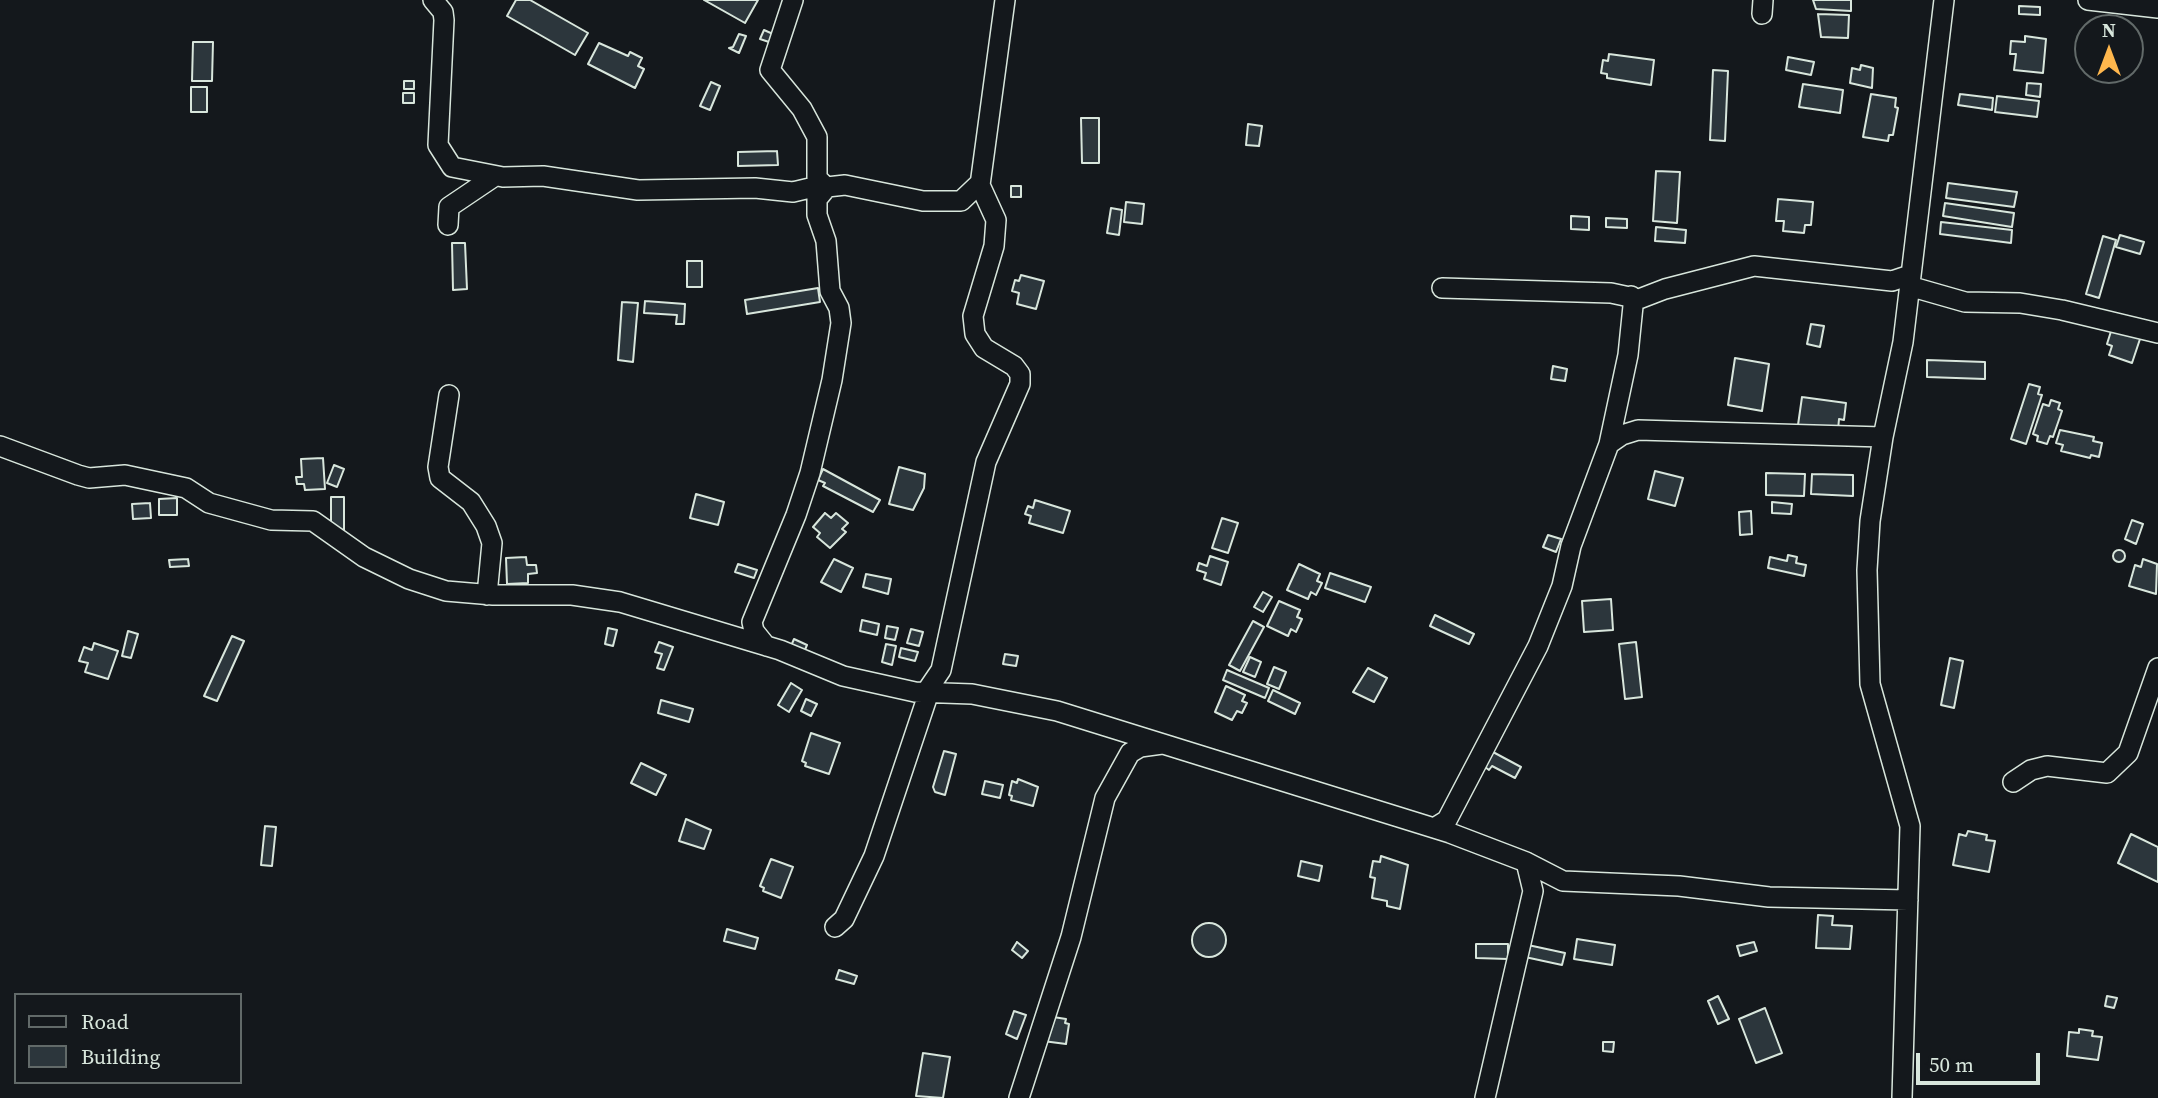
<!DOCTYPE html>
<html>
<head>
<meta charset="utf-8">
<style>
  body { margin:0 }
  #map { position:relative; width:2158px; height:1098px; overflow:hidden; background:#14181c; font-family:"Source Serif 4",serif }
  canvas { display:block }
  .legend { position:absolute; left:14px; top:993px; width:228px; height:91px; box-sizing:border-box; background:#14181c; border:2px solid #626a69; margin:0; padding:9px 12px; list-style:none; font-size:21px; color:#d8e6dc }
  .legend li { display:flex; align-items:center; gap:14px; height:35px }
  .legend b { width:35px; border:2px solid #626a69 }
  .north { position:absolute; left:2074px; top:14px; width:70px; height:70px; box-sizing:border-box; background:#14181c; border:2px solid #626a69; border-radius:50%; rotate:0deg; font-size:19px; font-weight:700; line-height:28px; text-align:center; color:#d8e6dc }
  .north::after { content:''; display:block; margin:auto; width:24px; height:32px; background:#ffb74d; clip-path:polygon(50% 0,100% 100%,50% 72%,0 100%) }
  .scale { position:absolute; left:1916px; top:1053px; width:124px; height:32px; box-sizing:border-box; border:4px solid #d8e6dc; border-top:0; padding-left:9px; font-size:21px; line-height:24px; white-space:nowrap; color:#d8e6dc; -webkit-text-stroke:5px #14181c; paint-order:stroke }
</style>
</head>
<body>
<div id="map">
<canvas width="2158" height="1098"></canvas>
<ul class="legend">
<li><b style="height:9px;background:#14181c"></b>Road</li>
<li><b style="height:19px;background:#2c363c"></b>Building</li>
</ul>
<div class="north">N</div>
<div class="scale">50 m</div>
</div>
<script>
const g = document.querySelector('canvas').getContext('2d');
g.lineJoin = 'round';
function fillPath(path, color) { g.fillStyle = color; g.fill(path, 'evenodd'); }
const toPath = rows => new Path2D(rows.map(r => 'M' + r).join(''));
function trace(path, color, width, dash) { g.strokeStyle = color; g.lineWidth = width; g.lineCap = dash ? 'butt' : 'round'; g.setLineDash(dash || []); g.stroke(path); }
const building = toPath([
  [516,0,530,0,588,33,575,55,507,16,516,0],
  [704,0,758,0,745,23,704,0],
  [1813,0,1851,0,1851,11,1816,9,1813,0],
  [2019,6,2040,7,2040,15,2019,14,2019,6],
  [1818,14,1849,15,1848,38,1821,37,1818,14],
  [764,30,773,34,769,42,760,39,764,30],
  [739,34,746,36,739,53,729,48,733,47,739,34],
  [2025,36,2046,39,2043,73,2014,70,2016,54,2010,54,2011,41,2025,42,2025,36],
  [193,42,213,42,212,81,192,81,193,42],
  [599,43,628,56,630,52,642,58,638,66,644,69,635,88,588,64,599,43],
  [1609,54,1654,60,1651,85,1607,78,1607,74,1601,73,1603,60,1608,61,1609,54],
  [1788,57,1814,62,1811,75,1786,70,1788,57],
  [1861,65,1873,68,1872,88,1850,83,1852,68,1860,70,1861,65],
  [1713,70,1728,71,1725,141,1710,140,1713,70],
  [404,81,414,81,414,89,404,89,404,81],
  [711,82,720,86,710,110,700,106,711,82],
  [2027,83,2041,84,2040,97,2026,95,2027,83],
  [1803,84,1843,90,1840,113,1799,107,1803,84],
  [191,87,207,87,207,112,191,112,191,87],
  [403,93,414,93,414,103,403,103,403,93],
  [1871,94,1896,98,1895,107,1898,108,1893,135,1889,135,1888,141,1863,137,1871,94],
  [1960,94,1993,98,1992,110,1958,105,1960,94],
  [1997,96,2039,101,2037,117,1995,112,1997,96],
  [1081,118,1099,118,1099,163,1082,163,1081,118],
  [1248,124,1262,126,1259,146,1246,145,1248,124],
  [777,151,778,165,738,166,738,152,777,151],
  [1656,171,1680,172,1677,223,1653,221,1656,171],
  [1948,183,2017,192,2014,207,1946,198,1948,183],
  [1011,186,1021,186,1021,197,1011,197,1011,186],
  [1778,199,1813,202,1811,225,1805,225,1804,233,1783,231,1784,221,1776,221,1778,199],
  [1126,202,1144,204,1142,224,1124,222,1126,202],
  [1945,203,2014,213,2012,227,1943,216,1945,203],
  [1111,208,1122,210,1119,235,1107,233,1111,208],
  [1571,216,1589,217,1589,230,1571,229,1571,216],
  [1606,218,1627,219,1627,228,1606,227,1606,218],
  [1941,222,2012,230,2011,243,1940,234,1941,222],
  [1656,227,1686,230,1685,243,1655,241,1656,227],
  [2120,235,2144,242,2140,254,2116,247,2120,235],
  [2103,236,2116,240,2099,298,2086,294,2103,236],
  [452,243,465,243,467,289,453,290,452,243],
  [687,261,702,261,702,287,687,287,687,261],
  [1021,275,1044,281,1036,309,1017,304,1019,293,1012,291,1015,280,1019,281,1021,275],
  [818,288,820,302,747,314,745,300,818,288],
  [645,301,685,304,684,324,676,324,677,315,644,313,645,301],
  [622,302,638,303,633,362,618,360,622,302],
  [1811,324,1824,326,1820,347,1807,344,1811,324],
  [2112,328,2141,336,2132,363,2109,355,2112,346,2107,344,2112,328],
  [1735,358,1769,364,1762,411,1728,405,1735,358],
  [1927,360,1985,362,1985,379,1927,377,1927,360],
  [1553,366,1567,369,1565,381,1551,379,1553,366],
  [2029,384,2040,387,2038,394,2042,395,2026,444,2011,439,2029,384],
  [1802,397,1846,403,1844,420,1839,419,1838,430,1798,425,1802,397],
  [2051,400,2060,403,2058,409,2062,411,2053,437,2050,436,2047,444,2037,441,2038,436,2033,434,2043,404,2049,406,2051,400],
  [2060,430,2094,437,2093,441,2102,443,2099,457,2091,455,2090,458,2061,451,2063,445,2056,443,2060,430],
  [323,458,325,489,305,490,304,484,297,484,296,477,302,477,301,459,323,458],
  [334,465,344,469,337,487,327,483,334,465],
  [899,467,925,474,924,488,913,510,889,504,899,467],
  [823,469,880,500,873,512,823,486,825,483,818,480,823,469],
  [1655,471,1683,478,1675,506,1648,499,1655,471],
  [1766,473,1805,474,1804,496,1766,495,1766,473],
  [1812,474,1853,475,1853,496,1811,494,1812,474],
  [696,494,724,502,718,525,690,518,696,494],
  [331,497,344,497,344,531,331,531,331,497],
  [177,498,177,515,159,515,159,499,177,498],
  [1035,500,1070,511,1063,533,1029,523,1031,516,1025,514,1028,506,1033,508,1035,500],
  [1772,502,1792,504,1791,514,1772,513,1772,502],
  [150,503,151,518,133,519,132,504,150,503],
  [1751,511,1752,534,1740,535,1739,512,1751,511],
  [825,513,831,518,836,513,848,523,842,529,846,532,830,548,817,537,820,533,813,527,825,513],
  [1222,518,1238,523,1228,553,1212,548,1222,518],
  [2132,520,2143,524,2136,544,2125,539,2132,520],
  [1548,535,1561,539,1556,552,1543,547,1548,535],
  '2113 556a6 6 0 1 1 12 0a6 6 0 1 1-12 0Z',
  [1788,555,1797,557,1796,563,1806,565,1804,576,1768,568,1770,557,1787,561,1788,555],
  [1210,556,1228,562,1221,585,1204,579,1206,573,1197,570,1199,563,1207,566,1210,556],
  [526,557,527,565,536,565,537,573,528,574,528,583,507,584,506,558,526,557],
  [188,559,189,566,170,567,169,560,188,559],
  [834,559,853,568,841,592,821,582,834,559],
  [2143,559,2157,564,2156,594,2129,586,2135,565,2141,567,2143,559],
  [738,564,757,570,754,578,735,572,738,564],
  [1299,564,1320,574,1317,581,1322,583,1316,595,1311,592,1308,599,1287,590,1299,564],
  [1330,573,1371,587,1365,602,1325,588,1330,573],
  [866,574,891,579,888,594,863,587,866,574],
  [1263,592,1272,597,1263,612,1254,607,1263,592],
  [1611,599,1613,630,1584,632,1582,601,1611,599],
  [1279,601,1300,610,1297,617,1302,619,1296,632,1291,629,1288,636,1267,626,1279,601],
  [1435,615,1474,634,1469,644,1430,626,1435,615],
  [862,620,879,624,877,635,860,631,862,620],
  [1253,621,1264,627,1240,671,1229,665,1253,621],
  [887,626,898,628,895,640,885,638,887,626],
  [608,628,617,630,613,646,605,644,608,628],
  [911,629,923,632,919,646,907,643,911,629],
  [128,631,138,634,131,658,122,656,128,631],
  [232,636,244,641,217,701,204,696,232,636],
  [794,639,807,645,804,652,791,646,794,639],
  [659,642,673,647,664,670,657,668,662,654,655,652,659,642],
  [1636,642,1642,697,1625,699,1619,644,1636,642],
  [94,643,118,651,108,679,85,672,88,663,79,661,84,647,92,650,94,643],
  [886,644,896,646,892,665,882,662,886,644],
  [901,648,918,652,915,661,899,657,901,648],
  [1005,654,1018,656,1016,666,1003,664,1005,654],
  [1250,657,1261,662,1255,677,1243,672,1250,657],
  [1950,658,1963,661,1954,708,1941,705,1950,658],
  [1274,667,1286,672,1279,689,1267,684,1274,667],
  [1368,668,1387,678,1374,702,1353,692,1368,668],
  [1227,670,1269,688,1265,698,1223,680,1227,670],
  [791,683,802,690,789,712,778,705,791,683],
  [1226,686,1245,695,1242,701,1247,703,1242,713,1237,711,1232,720,1215,712,1226,686],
  [1273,690,1300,703,1295,714,1268,701,1273,690],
  [806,699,817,704,811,716,801,711,806,699],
  [661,700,693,709,689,722,658,713,661,700],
  [811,733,840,743,829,774,805,766,806,763,802,761,811,733],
  [944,751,956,754,945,795,935,792,933,787,944,751],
  [1493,752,1521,767,1515,778,1492,766,1489,770,1485,767,1493,752],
  [641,763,666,775,656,795,631,783,641,763],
  [1018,779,1038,787,1033,806,1011,800,1012,796,1009,795,1012,781,1017,783,1018,779],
  [985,781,1003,785,1000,798,982,794,985,781],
  [686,819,711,830,704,849,679,841,686,819],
  [265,826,276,827,272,866,261,865,265,826],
  [1968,831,1987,835,1986,840,1995,841,1989,872,1953,865,1959,834,1966,836,1968,831],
  [2131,834,2158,847,2158,882,2118,863,2131,834],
  [1381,856,1408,865,1400,909,1387,906,1387,901,1372,898,1375,878,1370,877,1373,861,1380,862,1381,856],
  [771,859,793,867,781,898,763,891,764,888,760,886,771,859],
  [1301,861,1322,866,1319,881,1298,876,1301,861],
  [1818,915,1833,916,1832,925,1852,926,1850,949,1816,948,1818,915],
  '1192 940a17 17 0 1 1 34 0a17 17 0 1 1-34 0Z',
  [727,929,758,938,755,949,724,941,727,929],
  [1577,939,1615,945,1612,965,1574,959,1577,939],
  [1017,942,1028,951,1022,958,1012,950,1017,942],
  [1754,942,1757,951,1740,956,1737,946,1754,942],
  [1476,944,1508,944,1508,959,1476,958,1476,944],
  [1528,945,1565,953,1562,965,1525,957,1528,945],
  [839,970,857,976,854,984,836,979,839,970],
  [1718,996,1729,1019,1718,1024,1708,1001,1718,996],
  [2107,996,2117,998,2114,1008,2105,1006,2107,996],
  [1765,1008,1782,1053,1756,1063,1739,1019,1765,1008],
  [1014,1011,1026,1015,1017,1039,1006,1034,1014,1011],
  [1047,1016,1066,1019,1065,1023,1069,1024,1066,1044,1043,1041,1047,1016],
  [2079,1029,2093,1031,2092,1036,2102,1037,2098,1060,2067,1056,2069,1032,2079,1033,2079,1029],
  [1603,1042,1614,1042,1613,1052,1603,1051,1603,1042],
  [923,1053,950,1057,943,1098,916,1096,923,1053]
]);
const minor = toPath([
  [433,0,443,12,444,20,438,145,452,167,503,177,543,176,638,190,755,188,793,192,814,187,819,180,826,187],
  [2088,0,2158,8],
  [1762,14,1763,0],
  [818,198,827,187,845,185,923,201,961,201,980,183],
  [448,225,449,207,495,176],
  [1909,286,1965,302,2020,303,2062,310,2158,333],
  [1442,288,1611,293,1639,299,1665,289,1754,266,1892,281,1910,275],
  [449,395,438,467,440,478,471,502,486,526,492,543,487,595],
  [1609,444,1622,435,1638,430,1883,437],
  [0,446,78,475,89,478,125,475,186,488,209,503,271,520,313,521,364,557,409,579,446,591,493,595,572,595,620,602,780,650,843,676,915,692,972,694,1057,711,1450,833,1526,862,1563,881,1679,886,1769,897,1908,900],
  [766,646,754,631,752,622,796,515,810,473,832,380,841,323,839,308,830,291,826,241,817,215,817,137,802,109,770,70,793,0],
  [926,692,941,670,986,462,1020,384,1020,374,1014,366,984,348,975,334,973,316,994,246,996,220,980,185,1005,0],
  [2013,782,2031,770,2047,766,2107,773,2128,753,2158,668],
  [1434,828,1447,820,1538,646,1562,586,1571,546,1609,444,1628,355,1633,306,1631,296],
  [835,927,844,919,874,856,929,692],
  [1019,1098,1071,937,1105,798,1130,753,1140,747,1162,744],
  [1485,1098,1533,891,1526,862],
  [1902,1098,1910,826,1870,684,1867,570,1870,521,1883,437,1903,342,1944,0]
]);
fillPath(building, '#2c363c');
trace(building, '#d8e6dc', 2);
trace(minor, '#d8e6dc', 22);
trace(minor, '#14181c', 19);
</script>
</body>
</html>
